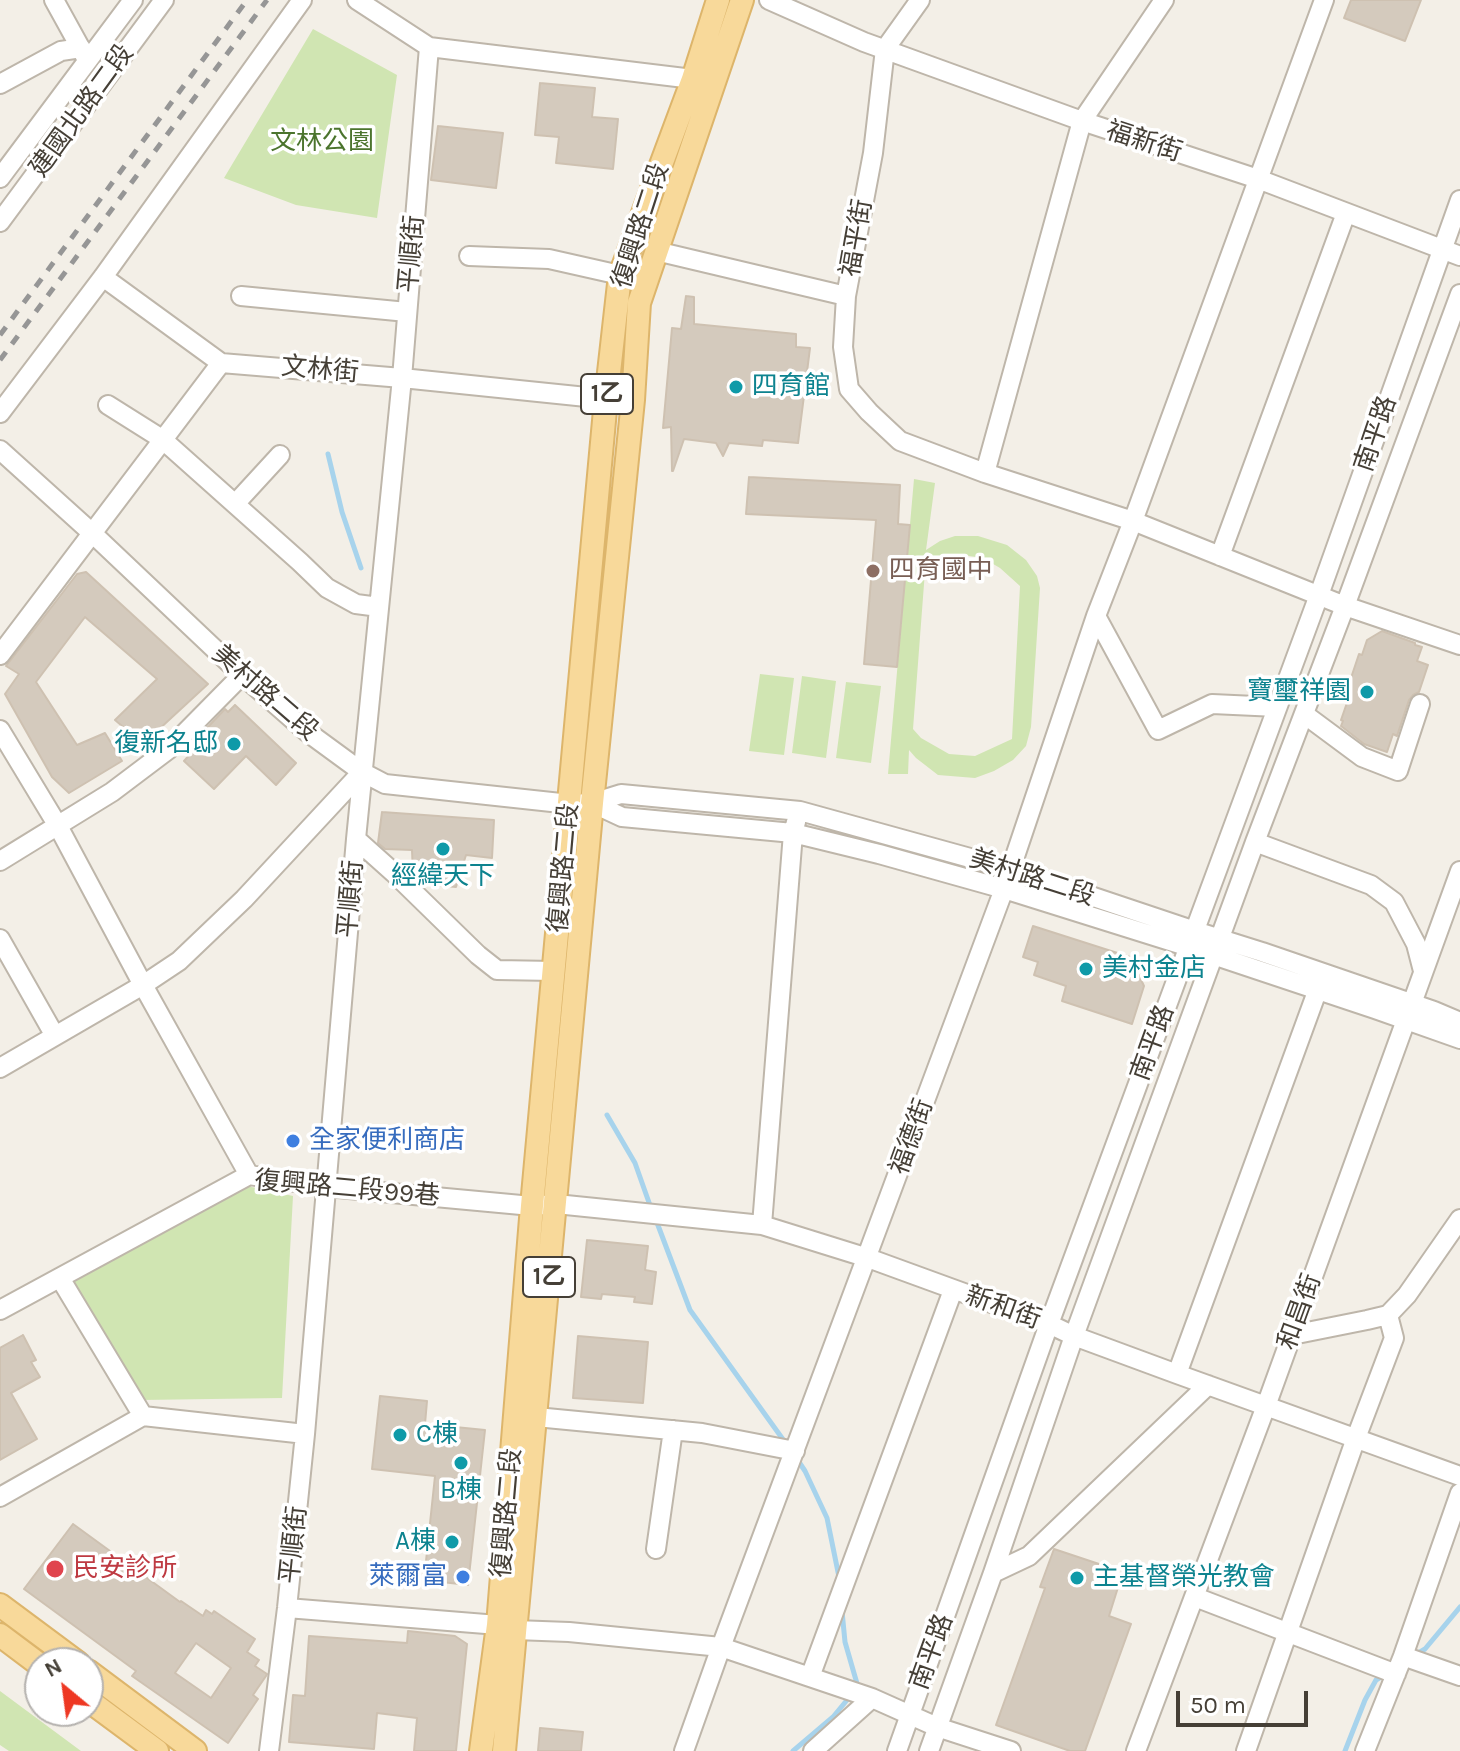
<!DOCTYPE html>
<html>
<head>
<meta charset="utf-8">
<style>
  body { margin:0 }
  #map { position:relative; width:1460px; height:1751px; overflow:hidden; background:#f3efe7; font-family:Karla,sans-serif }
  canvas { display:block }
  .north { position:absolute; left:24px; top:1647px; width:80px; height:80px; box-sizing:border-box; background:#fff; border:2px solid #b5b2af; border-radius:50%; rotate:331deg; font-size:22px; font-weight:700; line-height:32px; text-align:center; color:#453f36 }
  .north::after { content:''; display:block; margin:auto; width:28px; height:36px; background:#ee3823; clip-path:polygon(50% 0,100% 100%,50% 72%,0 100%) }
  .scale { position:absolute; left:1176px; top:1691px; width:132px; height:36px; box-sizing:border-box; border:4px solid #453f36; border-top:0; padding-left:10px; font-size:24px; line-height:28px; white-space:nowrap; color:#453f36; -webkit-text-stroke:6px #fff; paint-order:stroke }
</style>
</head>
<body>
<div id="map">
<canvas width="1460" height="1751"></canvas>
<div class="north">N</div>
<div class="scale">50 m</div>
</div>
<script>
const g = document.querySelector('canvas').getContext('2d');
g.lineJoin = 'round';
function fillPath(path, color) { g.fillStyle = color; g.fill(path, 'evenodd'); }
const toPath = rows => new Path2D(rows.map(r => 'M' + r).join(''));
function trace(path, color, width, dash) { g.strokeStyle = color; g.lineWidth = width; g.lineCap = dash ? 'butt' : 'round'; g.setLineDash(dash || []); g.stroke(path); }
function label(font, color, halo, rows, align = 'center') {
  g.font = font + ' Karla,"Noto Sans TC",sans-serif'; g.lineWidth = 7; g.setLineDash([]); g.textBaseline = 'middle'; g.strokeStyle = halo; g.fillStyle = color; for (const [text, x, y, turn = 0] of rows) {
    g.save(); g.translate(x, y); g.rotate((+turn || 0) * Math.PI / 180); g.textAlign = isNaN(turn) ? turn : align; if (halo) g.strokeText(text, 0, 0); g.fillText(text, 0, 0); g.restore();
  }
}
const green = toPath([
  [313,29,397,75,377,218,296,205,224,178],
  [914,479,935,483,926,550,940,541,955,536,978,536,1007,545,1026,560,1037,576,1040,588,1031,727,1026,746,1013,760,994,771,975,778,938,775,916,758,909,750,908,774,888,774],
  [962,555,983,558,1000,568,1020,586,1012,739,975,756,949,754,921,738,913,729,925,571,944,558],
  [760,674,794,678,784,755,749,751],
  [802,676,836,681,826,758,792,753],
  [846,682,881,686,871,763,836,758],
  [247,1186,293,1196,282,1398,141,1400,72,1279],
  [0,1691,81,1751,9,1751,0,1745]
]);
const stream = toPath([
  [328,454,342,512,361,568],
  [607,1115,635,1163,652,1211],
  [656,1220,690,1310,787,1445],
  [797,1459,805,1471,827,1518,839,1577],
  [842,1611,845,1642,858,1687],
  [1415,1655,1425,1649,1460,1607],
  [793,1751,833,1717,852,1694],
  [1345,1751,1365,1700,1376,1680,1386,1674]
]);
const building = toPath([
  [1351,0,1421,0,1405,41,1344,18,1351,0],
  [540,83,595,88,592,117,618,119,613,169,556,163,559,137,535,135,540,83],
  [438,126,503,133,496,188,431,180,438,126],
  [686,296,694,297,694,324,796,334,796,347,810,348,798,443,763,440,762,446,729,443,723,456,716,443,684,439,673,471,672,471,671,427,663,428,672,328,681,329,686,296],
  [749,477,900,485,898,524,910,525,897,667,864,664,876,520,746,514,749,477],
  [86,572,208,684,143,744,115,720,157,679,85,617,36,682,77,745,105,733,122,761,69,793,52,777,5,694,19,674,6,666,77,574,86,572],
  [1382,631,1415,643,1415,645,1422,647,1417,661,1428,665,1419,692,1413,695,1409,700,1397,736,1393,734,1387,752,1364,744,1341,726,1343,721,1341,720,1349,697,1345,696,1359,654,1362,655,1367,640,1382,631],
  [235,705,296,763,276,785,246,756,214,789,184,761,193,751,189,747,225,709,228,712,235,705],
  [382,812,494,820,492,858,466,855,456,887,422,884,413,875,412,850,385,849,378,843,382,812],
  [1033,926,1130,957,1144,986,1132,1024,1062,1001,1066,986,1034,975,1038,962,1023,957,1033,926],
  [587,1240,648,1246,645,1270,656,1272,652,1304,634,1302,635,1297,602,1294,601,1299,581,1297,587,1240],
  [23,1335,36,1360,31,1362,40,1377,11,1393,37,1439,0,1460,0,1348,23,1335],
  [578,1336,648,1342,643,1403,573,1398,578,1336],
  [380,1396,427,1401,425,1424,485,1430,468,1585,424,1580,435,1476,372,1469,380,1396],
  [73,1524,180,1602,181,1601,203,1616,206,1610,212,1614,214,1611,255,1639,247,1652,259,1660,255,1666,267,1674,266,1676,253,1695,258,1699,228,1743,132,1676,136,1671,24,1589,73,1524],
  [196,1643,231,1668,211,1698,175,1673,196,1643],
  [1054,1549,1105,1566,1102,1576,1120,1581,1109,1616,1131,1624,1085,1751,1070,1751,996,1725,1045,1588,1040,1587,1054,1549],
  [408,1631,455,1636,467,1644,456,1751,414,1751,417,1718,377,1713,374,1749,289,1742,293,1695,305,1696,309,1636,407,1643,408,1631],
  [540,1728,583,1732,581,1751,538,1751,540,1728]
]);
const minor = toPath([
  [54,0,86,58],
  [357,0,429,47,693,79],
  [769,0,864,42,1082,121,1258,179,1460,256],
  [920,0,885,49,873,153,846,296,843,347,849,389,869,412,900,441,985,473,1133,521,1345,606,1460,645],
  [0,84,61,51,81,48],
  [0,178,133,0],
  [0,222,164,0],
  [656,251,846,296],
  [469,256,549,259,620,275],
  [103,277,221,363],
  [241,296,407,312],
  [108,405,162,439,300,562,327,588,356,604,379,607],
  [0,413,103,277,302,0],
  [0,450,92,533,242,675,306,731,362,772,385,784,570,804,592,803,621,794,800,811,1010,869,1195,931,1262,952,1434,1011,1460,1022],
  [985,473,1082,121,1164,0],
  [235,504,280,455],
  [1220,556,1346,213],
  [1096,616,1158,730,1212,704,1277,707],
  [0,655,221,363,402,378,606,399,633,400],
  [1304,714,1362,757,1398,771,1420,704],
  [0,730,58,826,143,985,249,1175],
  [592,803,622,817,793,833,879,854,1004,889,1189,947,1375,1009,1460,1039],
  [356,839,394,873,478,955,497,970,554,971],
  [1255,842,1371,885,1394,902,1416,944,1423,971],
  [0,861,112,792,169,749,242,675],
  [0,939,55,1036],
  [0,1068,143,985,179,961,244,899,362,772],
  [762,1225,793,833,796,822],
  [60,1278,143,1416],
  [0,1310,249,1175,327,1187,532,1206,556,1204,762,1225,868,1258,1049,1324,1074,1336,1177,1374,1460,1476],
  [1292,1335,1367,1320,1388,1315,1407,1295,1460,1219],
  [1177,1374,1322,978],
  [143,1416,305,1434],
  [536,1417,702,1433,795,1451],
  [0,1497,143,1416],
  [656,1549,673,1430],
  [993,1573,1029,1556,1208,1385],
  [1195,1597,1396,1674],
  [287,1608,498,1625],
  [515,1630,569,1632,721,1647,872,1698,937,1727,1011,1751],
  [1403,1656,1460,1676],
  [810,1677,953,1290],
  [269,1751,287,1608,305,1434,356,839,402,378,429,47],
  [684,1751,721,1647,1004,889,1096,616,1133,521,1324,0],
  [813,1751,872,1698],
  [897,1751,1049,1324,1319,595,1460,200],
  [929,1751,993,1573,1074,1336,1255,842,1345,606,1460,294],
  [1136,1751,1266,1406,1460,871],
  [1246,1751,1356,1438,1394,1338,1388,1315],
  [1365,1751,1403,1656,1460,1493]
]);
const major = toPath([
  [0,1605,78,1663],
  [0,1635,40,1665],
  [88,1671,195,1751],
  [88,1700,157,1751],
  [481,1751,498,1625,532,1206,606,399,620,275,693,79,718,0],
  [504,1751,592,803,633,400,639,303,742,0]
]);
const rail = toPath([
  [0,335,247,0],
  [0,360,267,0]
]);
const markers = [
  [736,387,8,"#0f9aa8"],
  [873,571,8,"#8d6e63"],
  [1367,692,8,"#0f9aa8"],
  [234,744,8,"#0f9aa8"],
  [443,849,8,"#0f9aa8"],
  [1086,969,8,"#0f9aa8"],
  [293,1141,8,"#3f7fe0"],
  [400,1435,8,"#0f9aa8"],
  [461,1463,8,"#0f9aa8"],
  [452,1542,8,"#0f9aa8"],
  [55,1569,10,"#e0444e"],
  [463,1577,8,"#3f7fe0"],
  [1077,1578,8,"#0f9aa8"]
];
const shields = [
  [607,394,52],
  [549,1277,52]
];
const shieldNames = [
  ["1乙",607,394],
  ["1乙",549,1277]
];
const streetNames = [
  ["建國北路二段",82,111,-54],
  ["福新街",1144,142,18],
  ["復興路二段",641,226,-72],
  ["福平街",857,238,-80],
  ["平順街",412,254,-85],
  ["文林街",320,370,5],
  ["南平路",1376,434,-71],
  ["美村路二段",265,693,41],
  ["復興路二段",564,868,-85],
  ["美村路二段",1032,878,18],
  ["平順街",351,899,-85],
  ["南平路",1153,1043,-70],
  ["福德街",912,1137,-70],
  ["復興路二段99巷",347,1189,5],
  ["新和街",1003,1308,20],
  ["和昌街",1300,1312,-70],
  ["復興路二段",507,1513,-85],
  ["平順街",294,1545,-84],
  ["南平路",932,1652,-70]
];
const parkNames = [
  ["文林公園",322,142]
];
const cultureNames = [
  ["四育館",752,387],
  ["寶璽祥園",1351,692,"right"],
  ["復新名邸",218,744,"right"],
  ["經緯天下",443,877,"center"],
  ["美村金店",1102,969],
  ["C棟",416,1435],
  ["B棟",461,1491,"center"],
  ["A棟",436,1542,"right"],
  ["主基督榮光教會",1093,1578]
];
const educationNames = [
  ["四育國中",889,571]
];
const shopNames = [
  ["全家便利商店",309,1141],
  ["萊爾富",447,1577,"right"]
];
const healthNames = [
  ["民安診所",73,1569]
];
fillPath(green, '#d0e5b2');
trace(stream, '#a7d3ec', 5);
fillPath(building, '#d4cabd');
trace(building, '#cec1b1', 2);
trace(minor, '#beb6aa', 22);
trace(major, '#ddb56b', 26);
trace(minor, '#fff', 18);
trace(major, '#f8d99a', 22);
trace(rail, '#969696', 5, [10, 10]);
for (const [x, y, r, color] of markers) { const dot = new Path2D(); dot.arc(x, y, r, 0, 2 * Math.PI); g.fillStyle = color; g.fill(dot); trace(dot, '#fff', 3); }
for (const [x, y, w] of shields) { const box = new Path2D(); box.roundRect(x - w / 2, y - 20, w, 40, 6); g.fillStyle = '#fff'; g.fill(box); trace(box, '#453f36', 2); }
label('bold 24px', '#453f36', null, shieldNames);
label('26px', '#453f36', '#fff', streetNames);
label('26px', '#4b742d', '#fff', parkNames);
label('26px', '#0d838f', '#fff', cultureNames, 'left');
label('26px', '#785e54', '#fff', educationNames, 'left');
label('26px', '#366cbe', '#fff', shopNames, 'left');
label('26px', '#be3a42', '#fff', healthNames, 'left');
</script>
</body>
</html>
